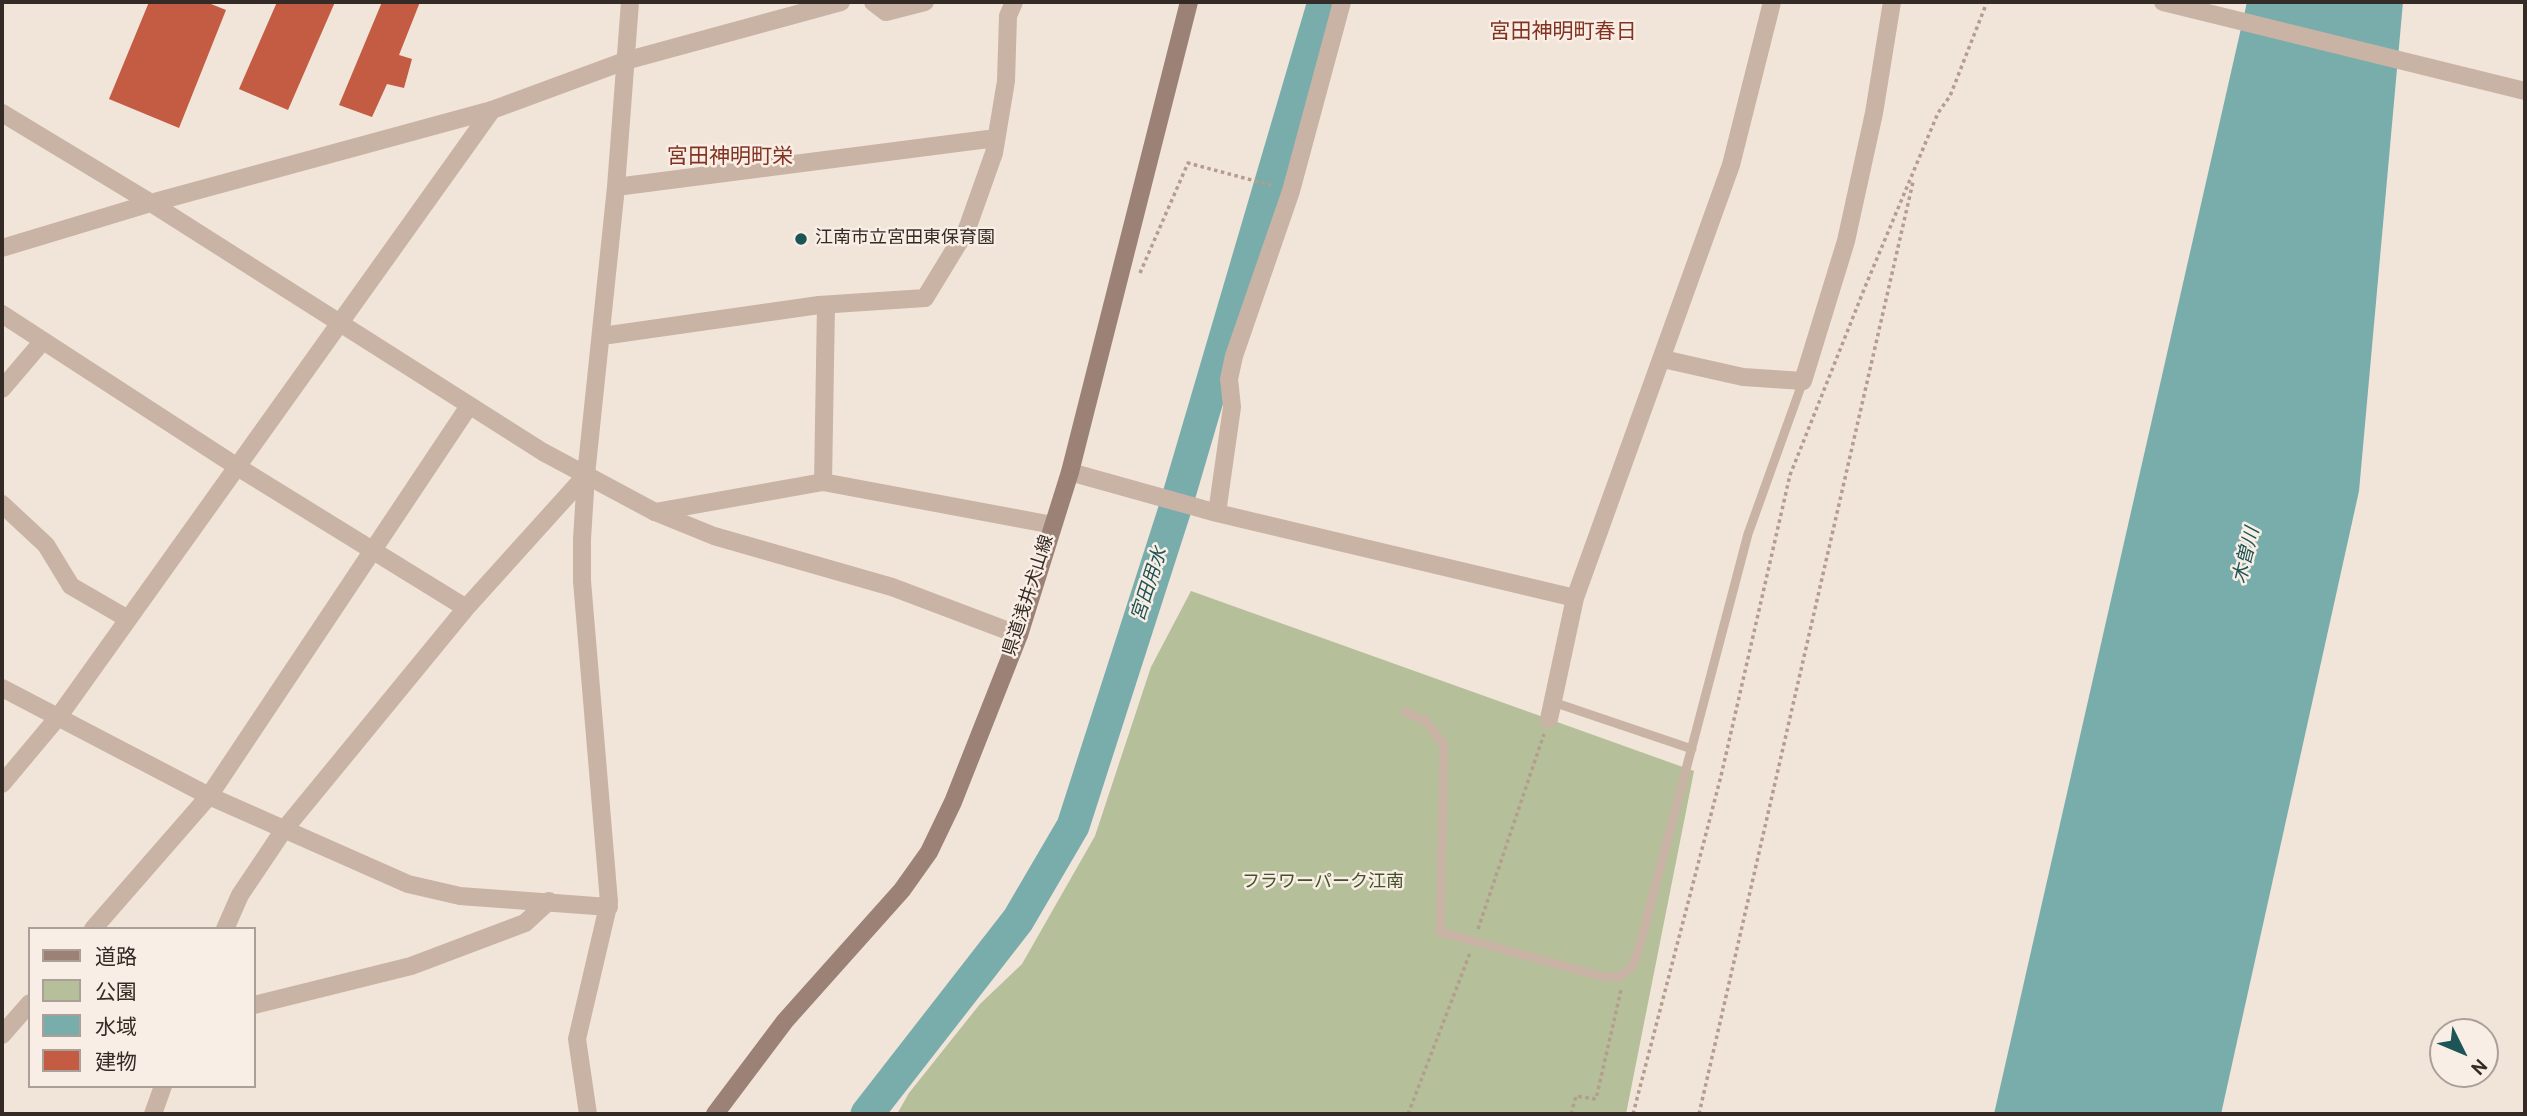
<!DOCTYPE html>
<html>
<head>
<meta charset="utf-8">
<style>
  body { margin:0 }
  #map { position:relative; width:2527px; height:1116px; overflow:hidden; background:#f1e4d9; font-family:Overpass,"Noto Sans JP",sans-serif }
  canvas { display:block }
  .frame { position:absolute; inset:0; border:4px solid #342a26; pointer-events:none }
  .legend { position:absolute; left:28px; top:927px; width:228px; height:161px; box-sizing:border-box; background:#f9eee5; border:2px solid #aaa099; margin:0; padding:9px 12px; list-style:none; font-size:21px; color:#342a26 }
  .legend li { display:flex; align-items:center; gap:14px; height:35px }
  .legend b { width:35px; border:2px solid #aaa099 }
  .north { position:absolute; left:2429px; top:1018px; width:70px; height:70px; box-sizing:border-box; background:#f9eee5; border:2px solid #aaa099; border-radius:50%; rotate:133deg; font-size:19px; font-weight:700; line-height:28px; text-align:center; color:#342a26 }
  .north::after { content:''; display:block; margin:auto; width:24px; height:32px; background:#1d5455; clip-path:polygon(50% 0,100% 100%,50% 72%,0 100%) }
</style>
</head>
<body>
<div id="map">
<canvas width="2527" height="1116"></canvas>
<div class="frame"></div>
<ul class="legend">
<li><b style="height:9px;background:#9c8276"></b>道路</li>
<li><b style="height:19px;background:#b5bf99"></b>公園</li>
<li><b style="height:19px;background:#78adac"></b>水域</li>
<li><b style="height:19px;background:#c45b43"></b>建物</li>
</ul>
<div class="north">N</div>
</div>
<script>
const g = document.querySelector('canvas').getContext('2d');
g.lineJoin = 'round';
function fillPath(path, color) { g.fillStyle = color; g.fill(path, 'evenodd'); }
const toPath = rows => new Path2D(rows.map(r => 'M' + r).join(''));
function trace(path, color, width, dash) { g.strokeStyle = color; g.lineWidth = width; g.lineCap = dash ? 'butt' : 'round'; g.setLineDash(dash || []); g.stroke(path); }
function label(font, color, halo, rows, align = 'center') {
  g.font = font + ' Overpass,"Noto Sans JP",sans-serif'; g.lineWidth = 5; g.setLineDash([]); g.textBaseline = 'middle'; g.strokeStyle = halo; g.fillStyle = color; for (const [text, x, y, turn = 0] of rows) {
    g.save(); g.translate(x, y); g.rotate((+turn || 0) * Math.PI / 180); g.textAlign = isNaN(turn) ? turn : align; if (halo) g.strokeText(text, 0, 0); g.fillText(text, 0, 0); g.restore();
  }
}
const green = toPath([
  [1191,591,1694,771,1626,1114,897,1114,909,1093,980,1004,1022,964,1095,836,1151,667]
]);
const water = toPath([
  [2247,2,2403,2,2359,491,2221,1114,1994,1114]
]);
const river = toPath([
  [867,1114,1018,920,1073,826,1174,512,1324,2]
]);
const building = toPath([
  [149,2,206,2,226,10,179,128,109,99],
  [277,2,335,2,288,110,239,89],
  [382,2,420,2,399,55,412,59,404,88,387,84,372,117,339,105]
]);
const path = toPath([
  [1140,273,1188,163,1274,186],
  [1478,929,1544,734],
  [1408,1114,1470,953],
  [1571,1114,1576,1096,1596,1099,1621,990],
  [1633,1114,1721,776,1790,475,1865,287,1938,113,1950,96,1987,2],
  [1699,1114,1913,182]
]);
const service = toPath([
  [1553,702,1692,749],
  [1405,712,1426,721,1444,745,1440,932,1600,976,1619,977,1632,967,1639,948,1748,534,1803,381]
]);
const minor = toPath([
  [873,2,886,12,925,2],
  [616,187,996,138],
  [2,314,236,466,466,608],
  [602,336,819,305,925,298,967,229,994,153,1006,81,1008,16,1014,2],
  [1663,359,1743,377,1803,381,1846,241,1874,113,1892,2],
  [2,389,42,342],
  [1070,472,1217,513,1575,598],
  [823,482,826,305],
  [2,504,46,545,71,586,128,619],
  [655,512,823,482,1053,525],
  [1217,513,1232,407,1229,379,1234,356,1291,191,1342,2],
  [2,688,209,796,408,884,460,896,609,907],
  [1549,719,1575,598,1731,165,1772,2],
  [2,784,59,716,492,110],
  [93,929,209,796,469,406],
  [225,929,240,895,283,831,466,608,586,475],
  [254,1005,411,966,525,923,549,901],
  [2,1035,30,1003],
  [153,1114,163,1086],
  [588,1114,577,1039,609,902,582,581,582,539,586,475,616,187,630,2]
]);
const tertiary = toPath([
  [2163,2,2525,91],
  [2,113,151,203,543,452,655,512,714,536,892,587,1019,635],
  [2,248,151,203,492,110,625,61,841,2]
]);
const secondary = toPath([
  [715,1114,785,1021,902,890,929,852,953,802,1019,635,1070,472,1189,2]
]);
const markers = [
  [801,239,7,"#1d5455"]
];
const poiNames = [
  ["江南市立宮田東保育園",815,239]
];
const streetNames = [
  ["県道浅井犬山線",1030,596,-72]
];
const parkNames = [
  ["フラワーパーク江南",1323,883]
];
const waterNames = [
  ["木曽川",2248,556,-76],
  ["宮田用水",1151,585,-72]
];
const quarterNames = [
  ["宮田神明町春日",1563,34],
  ["宮田神明町栄",730,159]
];
fillPath(green, '#b5bf99');
fillPath(water, '#78adac');
trace(river, '#78adac', 33);
fillPath(building, '#c45b43');
trace(path, '#b49d8f', 3.5, [3.5, 3.5]);
trace(service, '#c8b3a5', 9);
trace(minor, '#c8b3a5', 18);
trace(tertiary, '#c8b3a5', 18);
trace(secondary, '#9c8276', 18);
for (const [x, y, r, color] of markers) { const dot = new Path2D(); dot.arc(x, y, r, 0, 2 * Math.PI); g.fillStyle = color; g.fill(dot); trace(dot, '#f9eee5', 2.5); }
label('18px', '#342a26', '#f9eee5', poiNames, 'left');
label('18px', '#342a26', '#f9eee5', streetNames);
label('18px', '#46522a', '#f9eee5', parkNames);
label('italic 19px', '#1d5455', '#f9eee5', waterNames);
label('21px', '#823220', '#f9eee5', quarterNames);
</script>
</body>
</html>
